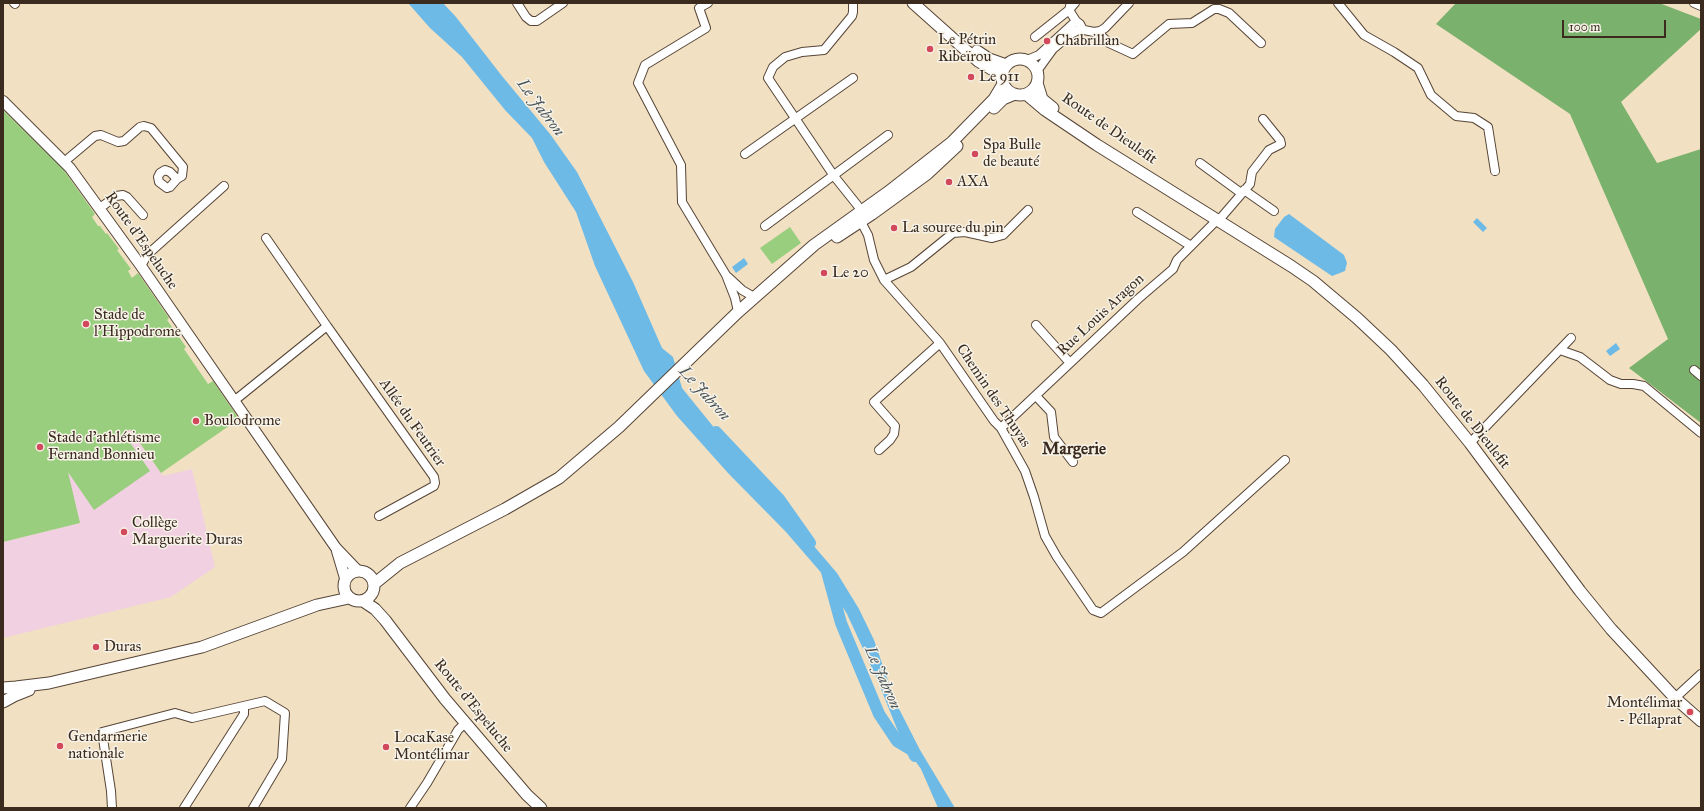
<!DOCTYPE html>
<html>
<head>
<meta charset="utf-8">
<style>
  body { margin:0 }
  #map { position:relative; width:1704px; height:811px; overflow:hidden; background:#f1e0c2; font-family:"IM FELL Great Primer",serif }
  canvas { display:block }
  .frame { position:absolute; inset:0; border:4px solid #3b2a1e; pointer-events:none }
  .scale { position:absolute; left:1562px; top:20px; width:104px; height:18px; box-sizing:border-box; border:2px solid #3b2a1e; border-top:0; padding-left:5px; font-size:12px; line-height:14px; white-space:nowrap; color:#3b2a1e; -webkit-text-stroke:3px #f7f3e8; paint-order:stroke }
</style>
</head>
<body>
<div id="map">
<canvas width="1704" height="811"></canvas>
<div class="frame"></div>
<div class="scale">100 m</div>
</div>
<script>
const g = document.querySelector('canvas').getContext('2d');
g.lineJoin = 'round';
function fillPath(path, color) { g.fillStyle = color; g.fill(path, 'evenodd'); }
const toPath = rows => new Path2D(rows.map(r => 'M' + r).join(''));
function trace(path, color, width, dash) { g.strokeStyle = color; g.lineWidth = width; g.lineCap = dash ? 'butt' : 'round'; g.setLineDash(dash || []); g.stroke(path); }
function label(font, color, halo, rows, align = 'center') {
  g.font = font + ' "IM FELL Great Primer",serif'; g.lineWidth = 3; g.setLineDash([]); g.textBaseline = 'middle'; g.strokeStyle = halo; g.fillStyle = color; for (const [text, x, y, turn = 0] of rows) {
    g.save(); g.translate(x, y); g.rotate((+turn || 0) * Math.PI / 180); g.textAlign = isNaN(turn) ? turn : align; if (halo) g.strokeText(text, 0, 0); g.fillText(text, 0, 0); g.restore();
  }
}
const built = toPath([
  [130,429,163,476,192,469,215,567,171,597,3,638,3,542,80,523,67,472]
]);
const green = toPath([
  [3,110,63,169,95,214,92,217,98,226,100,226,106,234,107,233,119,249,117,250,131,269,128,271,132,278,138,273,169,318,167,320,186,347,184,349,208,384,213,381,239,419,161,473,130,429,124,434,150,471,94,510,68,472,89,458,68,472,80,523,3,542],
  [790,227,801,243,772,264,760,248]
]);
const forest = toPath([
  [1456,3,1659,3,1701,19,1701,29,1621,102,1657,163,1701,149,1701,423,1629,368,1668,339,1570,114,1436,24]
]);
const water = toPath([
  [408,3,443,3,456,17,502,76,550,134,577,172,633,282,662,348,673,357,682,388,746,467,837,573,859,609,874,640,895,701,920,750,955,808,938,808,921,769,903,744,877,679,847,614,824,576,786,532,728,473,677,416,644,371,595,266,576,212,544,162,532,138,505,110,462,57,430,28],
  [1289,214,1344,255,1347,263,1345,271,1332,276,1274,237,1275,229,1284,217],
  [1477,218,1487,228,1483,232,1473,222],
  [744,258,748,264,736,273,732,267],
  [1616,343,1620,349,1610,356,1606,351]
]);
const river = toPath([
  [716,432,779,499,810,543],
  [827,572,841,623,879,714,897,741,912,750,915,756]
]);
const minor = toPath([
  [14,3,15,4],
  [517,3,526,17,531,21,537,21,563,3],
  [708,3,699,8,706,28,645,65,638,83,681,165,682,202,726,275,735,298,738,312],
  [853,3,853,12,852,16,824,50,802,52,785,57,773,67,768,78,834,176,862,211],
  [1075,3,1069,10,1076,21,1080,24,1082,28,1084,30,1094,32,1100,31,1105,28,1129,3],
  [1338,3,1364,35,1394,52,1418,68,1431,95,1456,116,1474,118,1488,127,1495,171],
  [1694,3,1701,6],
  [1097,32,1109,43,1133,54,1169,24,1192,23,1214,9,1219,9,1229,13,1261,43],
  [1035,37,1069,10,1070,6],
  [1027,60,1039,55,1076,21],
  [1037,71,1053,49,1071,34,1082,28],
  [745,154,853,78],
  [64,162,95,136,101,135,118,142,124,141,140,127,144,126,151,128,183,167,182,176,177,179,170,187,167,188,159,182,158,177,160,173,165,170,170,172,177,179],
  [1200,163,1241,193],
  [1244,190,1274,211],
  [100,208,116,196,123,195,127,197,143,215],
  [1137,212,1191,246],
  [860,217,859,218,868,235,874,260,884,280,940,343,994,421,1001,428,1025,471,1034,497,1045,536,1057,557,1093,610,1101,613,1183,552,1285,460],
  [1219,220,1250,184,1252,172,1269,150,1281,144,1280,140,1263,119],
  [765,226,888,135],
  [141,266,147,255,224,186],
  [728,277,742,290,754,297],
  [884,280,911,267,953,233,965,232,992,238,1003,235,1028,210],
  [1036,325,1070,363],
  [327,326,434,477,435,483,434,486,379,516],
  [1560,350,1580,357,1610,380,1621,384,1633,384,1644,386,1701,433],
  [1694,370,1701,376],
  [1036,396,1051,412,1054,437,1073,462],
  [234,401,327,326,266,238],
  [1001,428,1138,299,1173,269,1177,260,1218,219],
  [1470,443,1571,338],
  [879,450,890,440,894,434,895,426,874,402,940,343],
  [1675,698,1701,674],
  [112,808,111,791,102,732,175,713,192,718,265,701,285,713,282,759,253,808],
  [184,808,244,714,244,706],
  [410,808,427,783,458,730,465,723]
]);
const tertiary = toPath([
  [3,101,70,168,141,266,336,548,357,570],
  [337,551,345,578]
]);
const secondary = toPath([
  [913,3,978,61,993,70,1002,77],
  [977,51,989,59,1006,65],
  '1002 77a18 18 0 1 1 36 0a18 18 0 1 1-36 0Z',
  [1037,83,1042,99,1053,108],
  [1026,94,1045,110,1097,145,1291,266,1313,281,1357,318,1391,350,1423,385,1470,443,1580,591,1611,629,1675,698,1701,721],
  [994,108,1003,99,1015,94],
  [837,237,872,214,927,174,957,146],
  '344 586a15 15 0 1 1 30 0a15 15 0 1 1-30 0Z',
  [374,584,400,563,505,509,559,478,619,427,738,312,814,245,888,192,952,142,994,99,1003,84],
  [363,601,375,609,385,620,445,699,527,795,541,808],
  [3,688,16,687,49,683,202,647,317,605,349,598],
  [3,702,14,696,29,690]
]);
const markers = [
  [1047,41,4,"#d1495b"],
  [930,49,4,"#d1495b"],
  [971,77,4,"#d1495b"],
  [975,154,4,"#d1495b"],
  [949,182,4,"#d1495b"],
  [894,228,4,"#d1495b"],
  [824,273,4,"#d1495b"],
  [86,324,4,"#d1495b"],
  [196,421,4,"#d1495b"],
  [40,447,4,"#d1495b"],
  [124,532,4,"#d1495b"],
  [96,647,4,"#d1495b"],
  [1690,712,4,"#d1495b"],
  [60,746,4,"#d1495b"],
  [386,747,4,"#d1495b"]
];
const poiNames = [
  ["Le Pétrin",938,40],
  ["Ribeïrou",938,57],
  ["Chabrillan",1055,41],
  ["Le 911",979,77],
  ["Spa Bulle",983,145],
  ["de beauté",983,162],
  ["AXA",957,182],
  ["La source du pin",902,228],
  ["Le 20",832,273],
  ["Stade de",94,315],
  ["l'Hippodrome",94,332],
  ["Boulodrome",204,421],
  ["Stade d'athlétisme",48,438],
  ["Fernand Bonnieu",48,455],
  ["Collège",132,523],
  ["Marguerite Duras",132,540],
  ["Duras",104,647],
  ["Montélimar",1682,703,"right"],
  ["- Péllaprat",1682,720,"right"],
  ["Gendarmerie",68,737],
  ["nationale",68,754],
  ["LocaKase",394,738],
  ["Montélimar",394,755]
];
const streetNames = [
  ["Route de Dieulefit",1109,129,35],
  ["Route d'Espeluche",141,241,55],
  ["Rue Louis Aragon",1101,315,-43],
  ["Chemin des Thuyas",993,396,56],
  ["Allée du Feutrier",412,423,55],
  ["Route de Dieulefit",1472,423,52],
  ["Route d'Espeluche",473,706,51]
];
const waterNames = [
  ["Le Jabron",540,108,53],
  ["Le Jabron",704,394,48],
  ["Le Jabron",882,678,66]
];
const quarterNames = [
  ["Margerie",1074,450]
];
fillPath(built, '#f1d0e2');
fillPath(green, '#99ce7e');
fillPath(forest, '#7ab16d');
fillPath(water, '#6ebae7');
trace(river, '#6ebae7', 12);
trace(minor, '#564537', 10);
trace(tertiary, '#564537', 12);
trace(secondary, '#564537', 13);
trace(minor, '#fff', 8);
trace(tertiary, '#fff', 10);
trace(secondary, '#fff', 11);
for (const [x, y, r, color] of markers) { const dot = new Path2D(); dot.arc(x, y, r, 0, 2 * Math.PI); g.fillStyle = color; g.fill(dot); trace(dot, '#f7f3e8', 1.5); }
label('15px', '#3b2a1e', '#f7f3e8', poiNames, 'left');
label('15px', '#3b2a1e', '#f7f3e8', streetNames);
label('italic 16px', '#4a555a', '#f7f3e8', waterNames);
label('bold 17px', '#3b2a1e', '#f7f3e8', quarterNames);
</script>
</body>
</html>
